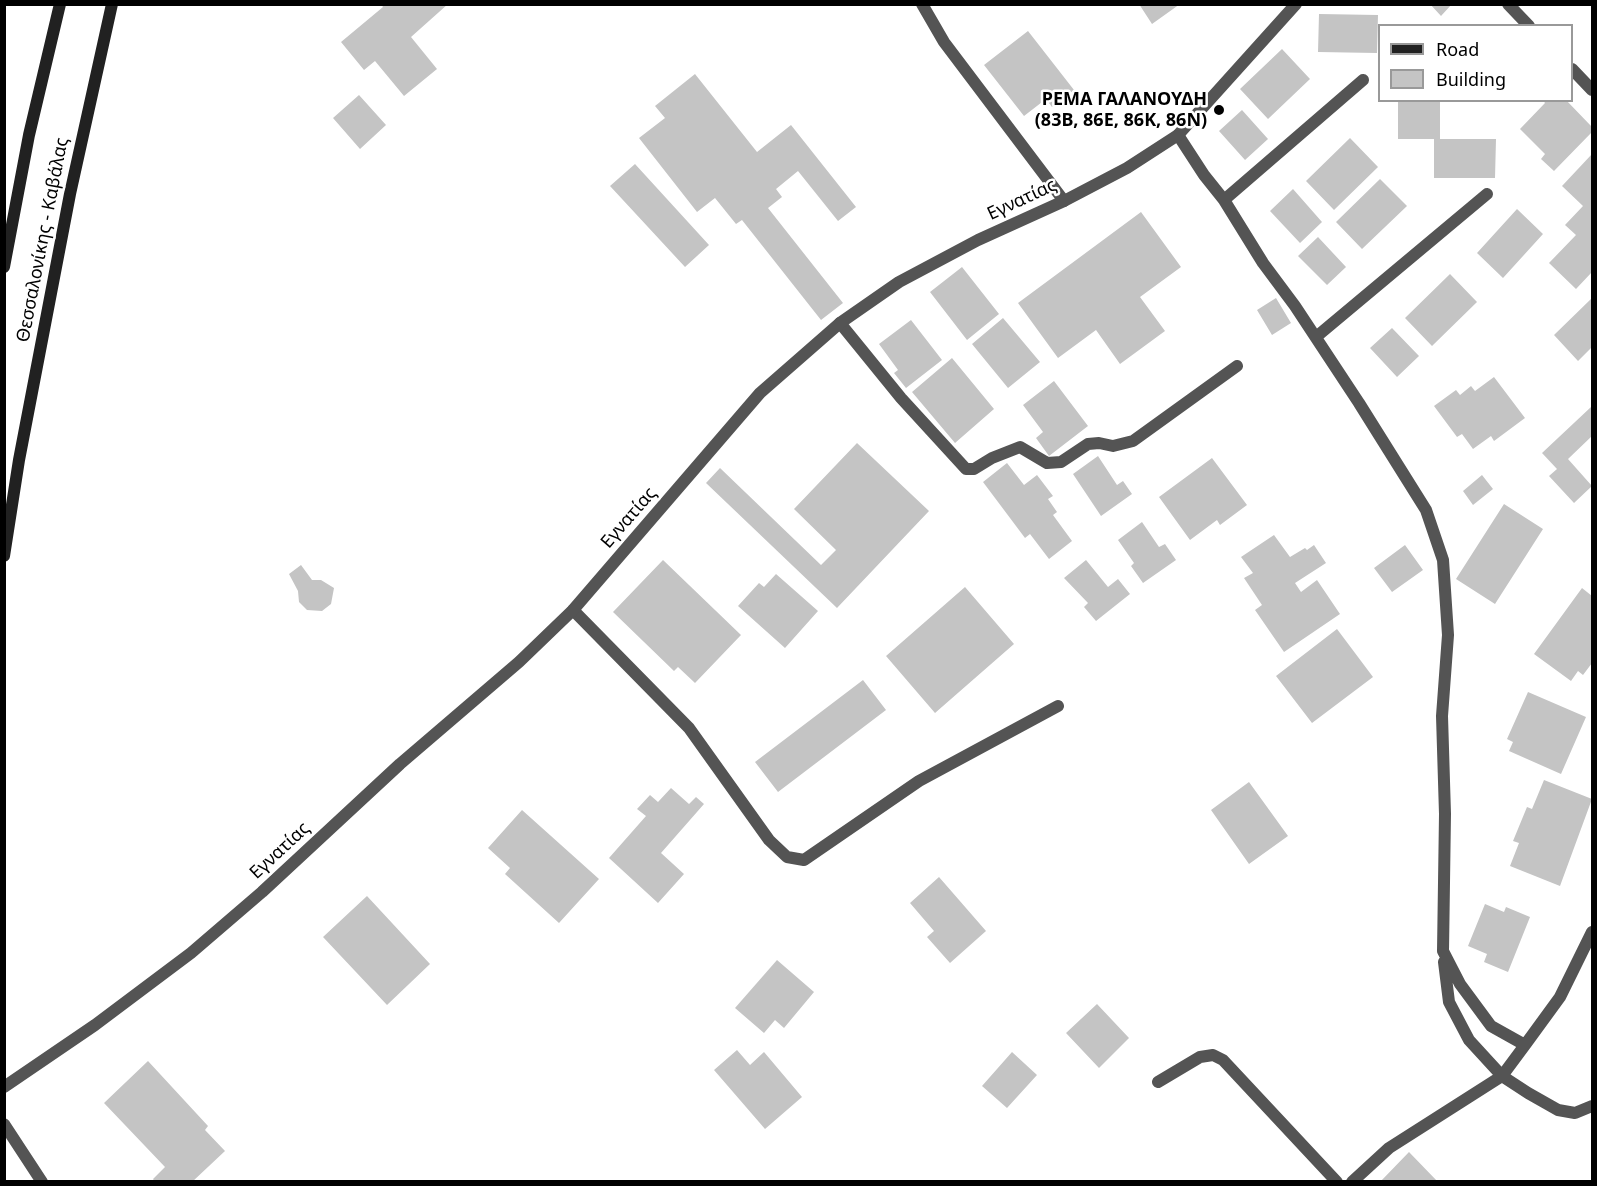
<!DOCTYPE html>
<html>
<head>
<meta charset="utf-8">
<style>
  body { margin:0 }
  #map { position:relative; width:1597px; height:1186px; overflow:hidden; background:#fff; font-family:"Noto Sans",sans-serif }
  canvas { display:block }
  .frame { position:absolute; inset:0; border:6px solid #000; pointer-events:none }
  .legend { position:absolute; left:1378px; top:24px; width:195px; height:78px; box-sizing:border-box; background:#fff; border:2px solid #999; margin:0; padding:8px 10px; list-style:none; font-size:18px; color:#000 }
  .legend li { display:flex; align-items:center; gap:12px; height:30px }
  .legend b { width:30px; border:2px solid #999 }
</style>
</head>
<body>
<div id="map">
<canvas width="1597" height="1186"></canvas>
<div class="frame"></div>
<ul class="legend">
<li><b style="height:8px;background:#212121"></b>Road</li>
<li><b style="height:16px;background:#c4c4c4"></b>Building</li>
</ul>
</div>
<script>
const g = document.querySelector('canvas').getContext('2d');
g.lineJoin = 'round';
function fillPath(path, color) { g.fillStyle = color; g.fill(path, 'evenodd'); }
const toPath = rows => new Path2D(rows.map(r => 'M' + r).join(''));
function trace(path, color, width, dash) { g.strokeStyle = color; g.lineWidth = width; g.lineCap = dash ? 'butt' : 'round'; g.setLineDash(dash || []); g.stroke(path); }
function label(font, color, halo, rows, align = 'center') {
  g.font = font + ' "Noto Sans",sans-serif'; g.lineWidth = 5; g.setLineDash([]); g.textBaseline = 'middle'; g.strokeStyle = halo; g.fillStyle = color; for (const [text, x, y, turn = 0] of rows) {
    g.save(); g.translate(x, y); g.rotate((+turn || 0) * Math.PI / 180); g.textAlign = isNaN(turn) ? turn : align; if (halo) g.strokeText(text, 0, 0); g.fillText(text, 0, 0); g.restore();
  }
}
const building = toPath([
  [381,4,448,4,411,37,437,69,404,96,375,61,364,70,341,42,383,7],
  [1139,4,1180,4,1152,24],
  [1430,4,1452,4,1441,16],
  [1319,14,1378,15,1377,53,1318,52],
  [1028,31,1074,90,1052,107,1046,99,1024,116,984,65],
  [1282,49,1310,79,1268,119,1240,89],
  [695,74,757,152,791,125,856,207,838,221,798,171,776,189,782,197,768,208,843,303,821,320,742,220,736,224,715,198,697,212,639,138,665,118,655,106],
  [359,95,386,125,360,149,333,118],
  [1398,100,1440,100,1440,139,1496,139,1495,178,1434,178,1434,139,1398,139],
  [1543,100,1566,100,1592,127,1592,132,1554,171,1541,159,1545,154,1520,129,1545,103],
  [1242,110,1268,139,1245,160,1219,131],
  [1350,138,1378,167,1334,210,1306,181],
  [1592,154,1592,272,1576,289,1549,263,1576,235,1565,225,1583,206,1562,186],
  [635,164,709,245,685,267,610,186],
  [1380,179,1407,206,1362,249,1336,222],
  [1293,189,1322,222,1300,243,1270,211],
  [1517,209,1543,234,1503,278,1477,253],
  [1141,212,1181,267,1140,297,1165,331,1120,364,1096,330,1058,358,1018,303],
  [1318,237,1346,267,1327,285,1298,256],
  [962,267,999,314,967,340,930,292],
  [1450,274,1477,302,1432,346,1405,318],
  [1276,298,1291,323,1272,335,1257,310],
  [1592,298,1592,347,1578,361,1554,335],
  [1003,318,1040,362,1008,388,972,344],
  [911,320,942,360,906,388,894,373,898,370,879,344],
  [1392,328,1419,356,1397,377,1370,348],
  [952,358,994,409,955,443,912,392],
  [1494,377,1525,418,1494,441,1491,436,1473,449,1462,434,1457,437,1434,406,1456,390,1460,395,1471,386,1475,391],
  [1054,381,1088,426,1049,456,1036,438,1043,432,1023,405],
  [1591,407,1592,436,1568,459,1592,486,1574,503,1549,476,1557,469,1542,453],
  [857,443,929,511,837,608,706,483,720,468,821,565,836,550,794,509],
  [1098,456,1117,485,1123,481,1132,494,1101,516,1073,474],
  [1212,458,1247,505,1220,525,1217,520,1190,540,1159,497],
  [1007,463,1024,485,1037,475,1053,496,1048,499,1057,512,1053,515,1072,541,1049,559,1030,534,1025,538,983,482],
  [1482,475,1493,489,1473,505,1463,491],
  [1504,504,1543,529,1495,604,1456,579],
  [1142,522,1159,547,1165,544,1176,560,1143,583,1131,566,1134,563,1118,540],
  [1274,535,1290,557,1305,548,1307,550,1314,545,1326,563,1295,583,1301,592,1317,580,1340,614,1284,652,1255,610,1262,605,1244,578,1253,573,1241,557],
  [1405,545,1423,570,1392,592,1374,568],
  [663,560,741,635,695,683,678,667,674,671,613,612],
  [1086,560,1108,587,1118,579,1130,594,1096,621,1084,607,1088,603,1064,578],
  [301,565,312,580,321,580,334,588,331,604,322,611,307,610,299,602,298,591,289,574],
  [776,574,818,611,785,648,738,606,759,583,764,587],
  [965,587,1014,644,935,713,886,656],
  [1582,588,1592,596,1592,663,1583,675,1578,671,1571,681,1534,654],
  [1337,629,1373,677,1312,723,1276,676],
  [863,680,886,710,778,792,755,762],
  [1528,692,1586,717,1561,774,1509,751,1513,742,1507,739],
  [1544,780,1592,799,1560,886,1510,866,1519,843,1513,841,1527,807,1532,809],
  [1249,782,1288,836,1249,864,1211,810],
  [671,788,689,804,696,797,704,804,661,853,684,874,658,903,609,858,646,816,637,809,650,795,658,802],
  [522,810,599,879,559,923,505,874,510,868,488,848],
  [939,877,986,931,950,963,927,937,934,931,910,903],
  [367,896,430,964,387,1005,323,937],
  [1485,904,1504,912,1506,907,1530,917,1508,972,1484,962,1487,954,1468,946],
  [777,960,814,992,784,1028,775,1020,764,1033,735,1008],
  [1097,1004,1129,1038,1099,1068,1066,1033],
  [737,1050,750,1065,764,1052,802,1097,765,1129,714,1070],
  [1012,1052,1037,1075,1007,1108,982,1086],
  [148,1061,208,1126,205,1130,225,1151,192,1182,155,1182,153,1179,165,1167,104,1103],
  [1409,1152,1438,1182,1380,1182]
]);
const service = toPath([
  [922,4,944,42,1064,201],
  [1158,1082,1200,1057,1213,1055,1223,1060,1337,1182]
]);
const minor = toPath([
  [1508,4,1529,26],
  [1572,69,1592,90],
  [1178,135,1204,175,1224,200,1263,263,1295,306,1359,403,1426,510,1443,560,1448,635,1442,716,1445,814,1443,951,1460,984,1491,1026,1525,1045,1560,997,1592,932],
  [1224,200,1363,80],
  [840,323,901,398,966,469,974,469,992,458,1020,447,1047,463,1061,462,1088,444,1099,443,1113,446,1133,441,1237,366],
  [1316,337,1487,194],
  [573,610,689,728,769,840,787,857,804,860,919,781,1058,706],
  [1444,962,1449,1002,1469,1040,1502,1076,1528,1093,1558,1110,1575,1113,1592,1106],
  [4,1124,42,1182],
  [1352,1182,1389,1148,1502,1076,1525,1045]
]);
const tertiary = toPath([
  [4,1087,95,1025,191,953,262,892,400,764,519,662,573,610,760,393,840,323,899,282,978,240,1064,201,1127,168,1178,135,1296,4]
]);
const secondary = toPath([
  [4,267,29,135,60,4],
  [4,556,19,460,70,194,112,4]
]);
const markers = [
  [1219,110,6,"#000"]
];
const poiNames = [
  ["ΡΕΜΑ ΓΑΛΑΝΟΥΔΗ",1207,100],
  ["(83Β, 86Ε, 86Κ, 86Ν)",1207,121]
];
const streetNames = [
  ["Εγνατίας",1022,200,-25],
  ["Θεσσαλονίκης - Καβάλας",43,240,-79],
  ["Εγνατίας",629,518,-49],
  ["Εγνατίας",280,851,-43]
];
fillPath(building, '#c4c4c4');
trace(service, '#545454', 12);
trace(minor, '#545454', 12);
trace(tertiary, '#545454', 12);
trace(secondary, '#212121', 12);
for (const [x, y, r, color] of markers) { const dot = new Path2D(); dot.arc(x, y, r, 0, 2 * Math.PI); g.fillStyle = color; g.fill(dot); trace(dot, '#fff', 2); }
label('bold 18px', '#000', '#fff', poiNames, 'right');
label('18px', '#000', '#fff', streetNames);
</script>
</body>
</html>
